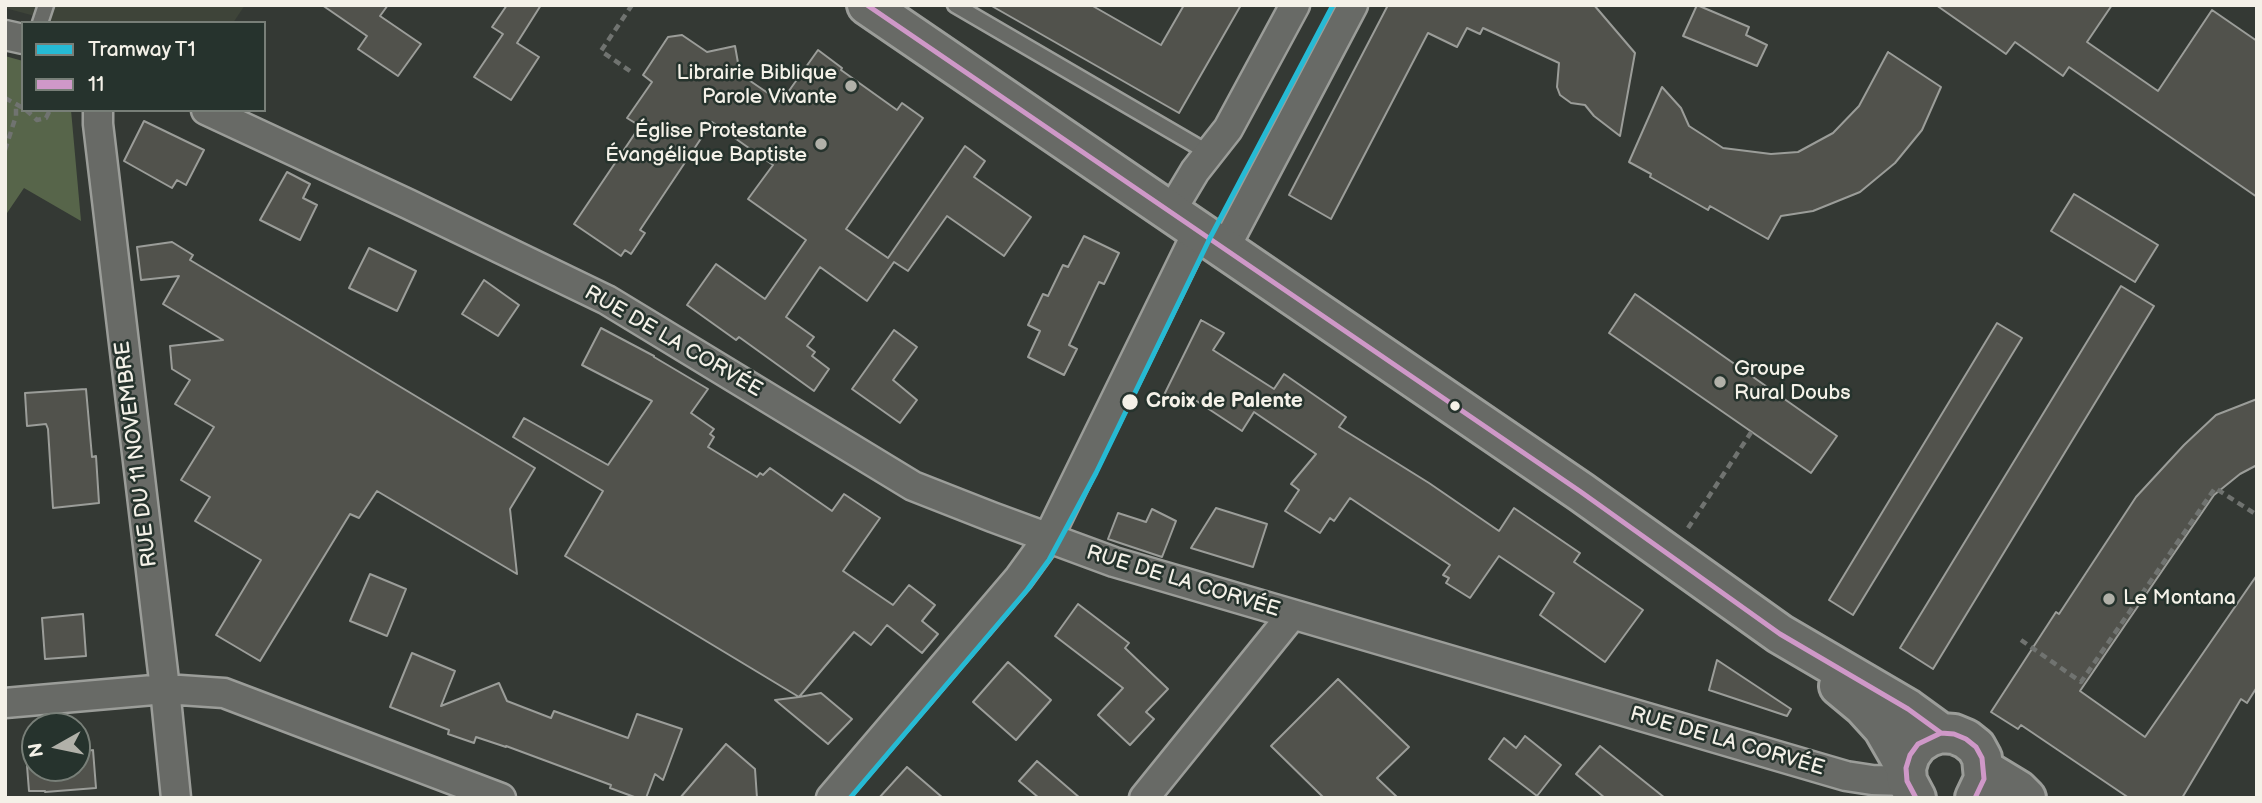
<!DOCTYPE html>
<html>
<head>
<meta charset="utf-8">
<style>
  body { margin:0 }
  #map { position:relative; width:2262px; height:803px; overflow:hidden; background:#343934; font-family:"Balsamiq Sans",sans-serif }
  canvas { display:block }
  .frame { position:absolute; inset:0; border:7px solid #f4f1e8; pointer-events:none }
  .legend { position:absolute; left:21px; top:21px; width:245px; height:91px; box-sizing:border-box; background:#26332d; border:2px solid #787f78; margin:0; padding:9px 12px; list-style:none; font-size:21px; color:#f4f1e8 }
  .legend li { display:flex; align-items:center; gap:14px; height:35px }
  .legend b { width:35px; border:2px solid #787f78 }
  .north { position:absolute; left:21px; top:712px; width:70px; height:70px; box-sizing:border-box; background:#26332d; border:2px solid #787f78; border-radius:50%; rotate:261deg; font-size:19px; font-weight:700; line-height:28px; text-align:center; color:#f4f1e8 }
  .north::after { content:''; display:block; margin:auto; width:24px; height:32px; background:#b1b1a9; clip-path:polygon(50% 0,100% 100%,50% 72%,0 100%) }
</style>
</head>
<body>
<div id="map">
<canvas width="2262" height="803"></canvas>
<div class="frame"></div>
<ul class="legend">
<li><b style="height:9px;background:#26bad4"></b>Tramway T1</li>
<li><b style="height:9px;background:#cf98c8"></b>11</li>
</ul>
<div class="north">N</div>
</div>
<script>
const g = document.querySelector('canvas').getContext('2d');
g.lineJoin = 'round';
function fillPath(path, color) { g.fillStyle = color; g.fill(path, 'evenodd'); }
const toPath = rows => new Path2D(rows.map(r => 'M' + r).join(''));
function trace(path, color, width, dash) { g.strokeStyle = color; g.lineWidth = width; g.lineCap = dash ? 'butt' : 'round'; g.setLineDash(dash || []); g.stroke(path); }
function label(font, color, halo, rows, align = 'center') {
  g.font = font + ' "Balsamiq Sans",sans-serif'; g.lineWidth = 5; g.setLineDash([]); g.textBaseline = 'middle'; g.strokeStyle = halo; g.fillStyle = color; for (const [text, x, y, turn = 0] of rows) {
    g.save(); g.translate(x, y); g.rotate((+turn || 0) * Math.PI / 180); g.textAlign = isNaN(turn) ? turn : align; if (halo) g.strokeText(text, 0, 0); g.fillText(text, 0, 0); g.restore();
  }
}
const built = toPath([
  [5,5,245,5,233,23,61,23,5,8]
]);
const green = toPath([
  [5,56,23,61,23,110,71,110,81,221,24,188,5,216]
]);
const building = toPath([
  [322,5,388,5,380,16,421,44,398,76,358,49,367,36,322,5],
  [507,5,541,5,517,43,539,57,511,100,474,77,503,34,492,27,507,5],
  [990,5,1091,5,1161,45,1184,5,1241,5,1179,113,990,5],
  [1388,5,1594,5,1635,53,1620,136,1594,116,1585,105,1571,103,1560,95,1557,87,1559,63,1483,28,1480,34,1467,28,1457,47,1428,33,1331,219,1289,195,1388,5],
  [1697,5,1749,27,1746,35,1767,45,1757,66,1683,36,1697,5],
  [1936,5,2112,5,2087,42,2158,91,2212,10,2257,41,2257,197,2069,67,2063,76,2015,42,2006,54,1936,5],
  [682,35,707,52,735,46,740,74,781,102,818,50,842,68,841,70,897,110,902,103,923,118,846,229,888,258,965,146,985,161,974,177,1031,217,1004,256,947,216,908,271,894,262,867,301,820,267,786,317,814,337,807,346,815,352,812,356,829,369,814,391,739,337,736,340,687,305,716,264,765,299,806,240,748,199,773,165,712,122,640,230,645,233,631,254,625,250,621,256,574,224,640,126,627,118,652,82,643,75,668,37,682,35],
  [1888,52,1941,87,1922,130,1895,163,1860,192,1813,211,1781,216,1768,239,1710,206,1708,210,1650,177,1651,174,1629,162,1662,87,1681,108,1689,126,1723,148,1771,154,1798,152,1833,133,1859,106,1888,52],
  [144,121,204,150,186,185,177,180,172,188,124,161,144,121],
  [287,172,310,184,303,198,317,205,300,240,260,220,287,172],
  [2074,194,2158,245,2135,282,2051,231,2074,194],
  [1084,236,1119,253,1104,284,1099,282,1069,345,1077,349,1064,375,1028,357,1040,331,1028,325,1043,294,1048,296,1063,265,1068,267,1084,236],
  [172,242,193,255,190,260,535,468,510,509,517,574,377,491,359,518,350,514,260,661,216,635,261,560,195,521,210,497,181,480,214,427,175,404,190,380,172,369,170,346,223,340,163,304,179,276,141,280,137,247,172,242],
  [369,248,416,271,397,311,349,288,369,248],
  [484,280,519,305,498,336,462,314,484,280],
  [2121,286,2154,306,1933,669,1900,648,2121,286],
  [1635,294,1837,436,1811,473,1609,333,1635,294],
  [1201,320,1224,333,1213,350,1274,389,1284,374,1346,417,1339,427,1429,483,1499,531,1514,508,1580,553,1574,562,1643,610,1605,662,1540,615,1554,593,1499,556,1470,598,1446,583,1449,578,1443,575,1450,565,1350,498,1334,521,1330,518,1320,533,1285,511,1299,490,1291,484,1316,454,1254,412,1242,431,1186,394,1179,405,1163,397,1201,320],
  [1997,323,2022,338,1853,615,1829,600,1997,323],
  [601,328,654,356,654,357,708,389,691,413,714,429,710,434,714,437,708,447,757,477,760,473,763,475,770,468,832,511,844,494,880,518,843,571,893,605,909,585,935,605,922,621,938,634,922,653,887,625,871,645,854,632,799,697,821,693,852,719,828,744,775,700,799,697,565,556,603,491,513,437,524,418,608,465,652,401,582,365,601,328],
  [894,330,917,347,893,380,917,400,900,423,852,389,894,330],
  [86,389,92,457,96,456,99,503,53,508,48,429,46,424,27,426,25,393,86,389],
  [2257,399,2257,465,2240,474,2214,495,2080,691,2145,737,2257,575,2257,687,2247,703,2241,699,2182,798,2129,798,2021,725,2018,729,1991,712,2056,612,2059,614,2136,497,2184,445,2216,415,2257,399],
  [1216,508,1267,524,1253,567,1191,548,1216,508],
  [1152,509,1176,521,1162,557,1108,539,1118,513,1146,522,1152,509],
  [370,574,406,589,387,636,350,621,370,574],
  [1078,604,1129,643,1125,648,1168,689,1146,712,1154,719,1130,745,1098,715,1123,688,1055,636,1078,604],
  [83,614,86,656,45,659,42,618,83,614],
  [412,653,455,671,441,706,499,683,507,701,551,718,554,711,628,738,637,714,682,729,663,780,655,774,646,798,637,798,610,788,611,785,506,746,506,747,476,737,474,743,448,734,449,730,390,707,412,653],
  [1717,660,1791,709,1787,716,1709,690,1717,660],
  [1008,662,1051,700,1016,740,973,702,1008,662],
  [1338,679,1409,747,1377,778,1398,798,1324,798,1271,746,1338,679],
  [1525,736,1561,765,1537,796,1489,759,1504,738,1516,748,1525,736],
  [726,744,755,769,757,798,680,798,726,744],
  [1600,746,1665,798,1605,798,1576,774,1600,746],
  [93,750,96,788,45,792,45,791,29,791,26,753,35,753,35,768,77,768,77,751,93,750],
  [1037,761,1080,798,1039,798,1019,781,1037,761],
  [907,767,943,798,879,798,907,767]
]);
const path = toPath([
  [630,71,601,51,632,5],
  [5,98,23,108],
  [26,110,37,120,46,118,50,110],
  [5,150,16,116,16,105],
  [1688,528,1752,431],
  [2021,640,2081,682,2215,488,2257,515]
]);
const service = toPath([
  [955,5,1209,153],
  [40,23,46,5]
]);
const minor = toPath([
  [5,35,23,39],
  [98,110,98,124,165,689,176,798],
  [206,110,408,204,607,300,913,486,992,517,1114,562,1846,776,1872,780,1907,781],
  [1171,211,1195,171,1228,129,1295,5],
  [1225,248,1353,5],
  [5,703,165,689,224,693,501,798],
  [831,798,1019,578,1048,538,1198,231],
  [1144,798,1292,615]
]);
const secondary = toPath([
  [867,5,1581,492,1780,634,1908,709,1941,733],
  [1839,686,1863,706,1883,728,1906,768],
  [1985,770,2018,790,2026,798],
  [1916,798,1907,781,1906,768,1910,755,1918,744,1929,737,1941,733,1954,734,1966,739,1976,747,1982,758,1984,779,1975,798]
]);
const bus1 = toPath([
  [867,5,1581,492,1780,634,1908,709,1941,733],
  [1916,798,1907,781,1906,768,1910,755,1918,744,1941,733,1954,734,1966,739,1976,747,1982,758,1984,779,1975,798]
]);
const tram1 = toPath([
  [850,798,1027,590,1049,560,1096,473,1210,238,1333,5]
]);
const markers = [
  [851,86,7,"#b1b1a9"],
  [821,144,7,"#b1b1a9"],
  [1720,382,7,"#b1b1a9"],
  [1130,402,9,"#f4f1e8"],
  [1455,406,6,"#f4f1e8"],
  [2109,599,7,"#b1b1a9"]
];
const poiNames = [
  ["Librairie Biblique",837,74],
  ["Parole Vivante",837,98],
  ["Église Protestante",807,132],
  ["Évangélique Baptiste",807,156],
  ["Groupe",1734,370,"left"],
  ["Rural Doubs",1734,394,"left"],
  ["Le Montana",2123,599,"left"]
];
const streetNames = [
  ["RUE DE LA CORVÉE",673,342,30],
  ["RUE DU 11 NOVEMBRE",137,454,-97],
  ["RUE DE LA CORVÉE",1183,582,17],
  ["RUE DE LA CORVÉE",1727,742,16]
];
const stopNames = [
  ["Croix de Palente",1146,402]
];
fillPath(built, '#3e4439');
fillPath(green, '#57654a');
fillPath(building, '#51524c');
trace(building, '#9b9d99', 2);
trace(service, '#9b9d99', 19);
trace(minor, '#9b9d99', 33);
trace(secondary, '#9b9d99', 44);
trace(path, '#707370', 4.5, [7, 5]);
trace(service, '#686a66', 14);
trace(minor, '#686a66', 28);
trace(secondary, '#686a66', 38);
trace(bus1, '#cf98c8', 5);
trace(tram1, '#26bad4', 5);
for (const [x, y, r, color] of markers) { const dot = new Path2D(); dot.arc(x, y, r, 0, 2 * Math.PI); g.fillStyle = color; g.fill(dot); trace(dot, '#26332d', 2.5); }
label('21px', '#f4f1e8', '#26332d', poiNames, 'right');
label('21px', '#f4f1e8', '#26332d', streetNames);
label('bold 21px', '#f4f1e8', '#26332d', stopNames, 'left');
</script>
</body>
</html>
